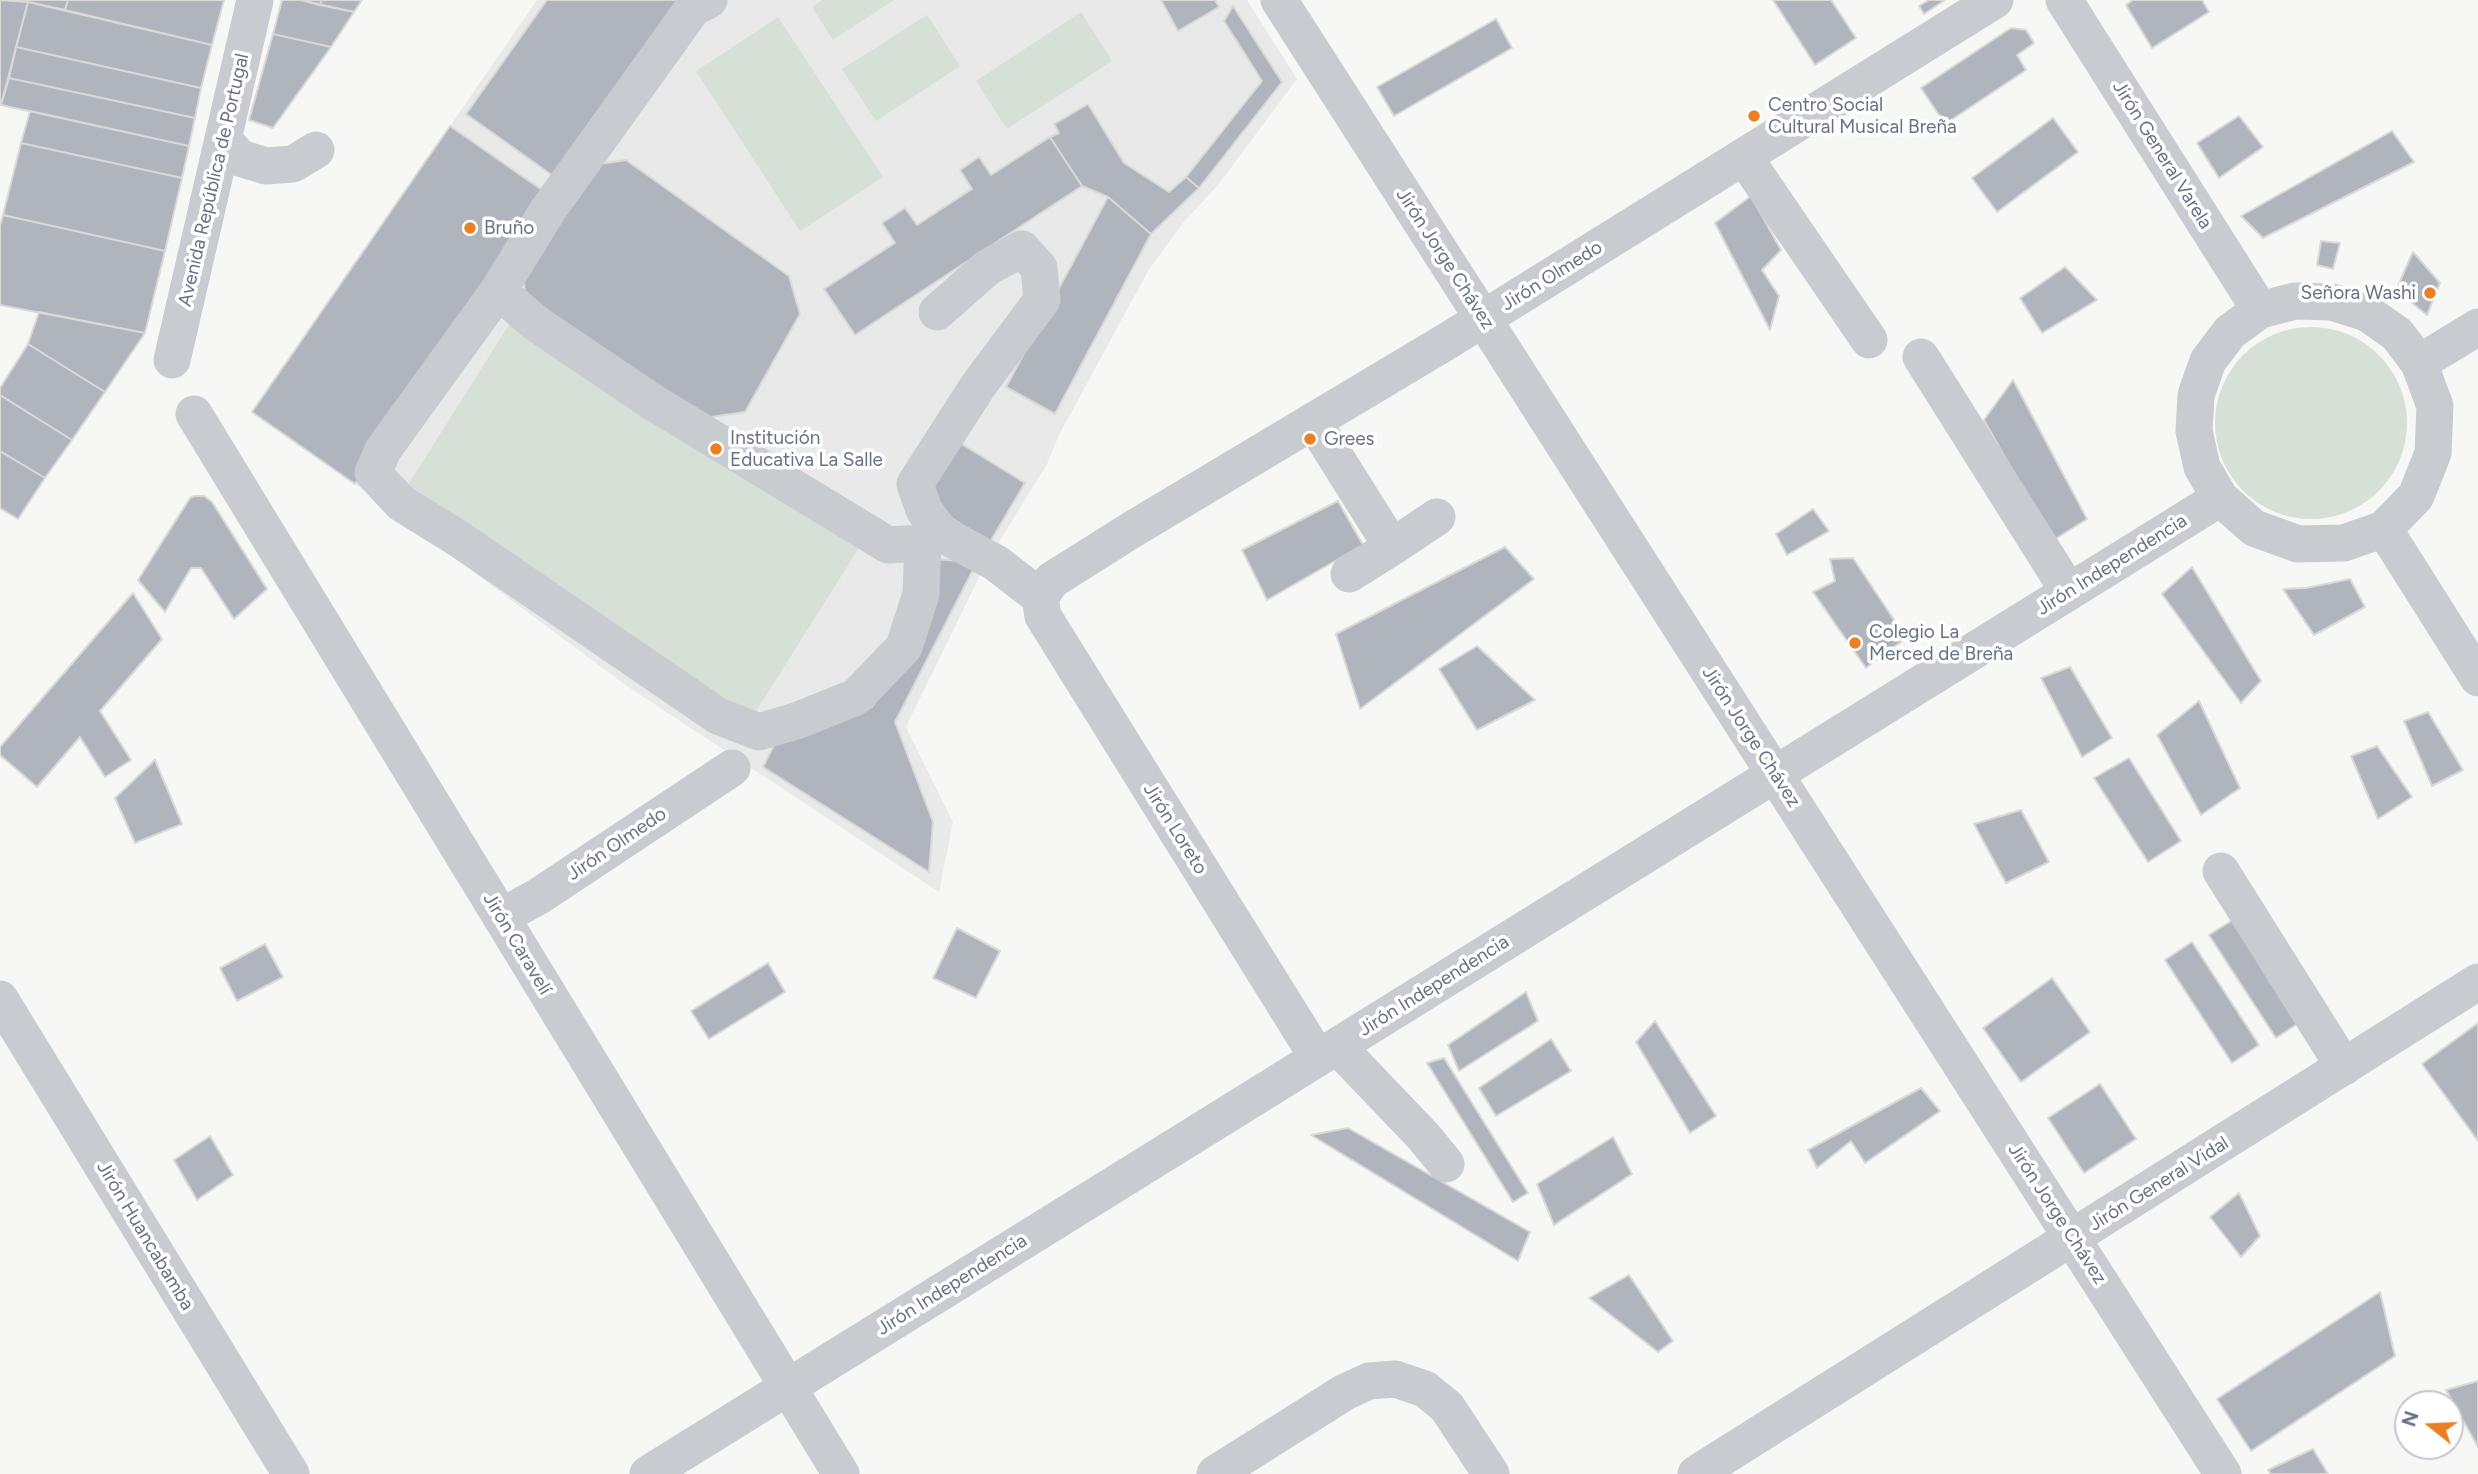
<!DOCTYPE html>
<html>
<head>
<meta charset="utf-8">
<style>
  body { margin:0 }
  #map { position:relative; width:2478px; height:1474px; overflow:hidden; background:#f7f8f5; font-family:Figtree,sans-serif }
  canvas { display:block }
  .north { position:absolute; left:2394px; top:1390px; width:70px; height:70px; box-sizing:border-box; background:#fff; border:2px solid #c2c6cf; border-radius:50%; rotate:288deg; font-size:19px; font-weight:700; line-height:28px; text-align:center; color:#667187 }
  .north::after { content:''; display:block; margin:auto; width:24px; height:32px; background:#ea8023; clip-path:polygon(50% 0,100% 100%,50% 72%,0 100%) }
</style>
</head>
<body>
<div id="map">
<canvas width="2478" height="1474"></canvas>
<div class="north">N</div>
</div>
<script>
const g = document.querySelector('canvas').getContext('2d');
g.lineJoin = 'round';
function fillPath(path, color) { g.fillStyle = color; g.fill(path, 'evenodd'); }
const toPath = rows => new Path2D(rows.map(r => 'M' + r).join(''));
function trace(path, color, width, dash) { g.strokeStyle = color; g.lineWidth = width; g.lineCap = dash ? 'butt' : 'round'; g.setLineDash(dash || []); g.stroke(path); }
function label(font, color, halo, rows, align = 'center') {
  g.font = font + ' Figtree,sans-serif'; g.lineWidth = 7; g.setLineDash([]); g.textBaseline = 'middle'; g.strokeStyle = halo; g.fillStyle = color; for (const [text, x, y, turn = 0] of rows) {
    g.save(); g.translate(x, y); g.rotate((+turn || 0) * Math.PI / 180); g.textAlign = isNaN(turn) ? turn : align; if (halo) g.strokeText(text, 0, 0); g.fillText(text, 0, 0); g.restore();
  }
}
const built = toPath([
  [537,0,1247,0,1297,79,1218,185,1183,223,1148,271,1059,435,1047,464,986,563,906,727,953,822,939,892,627,686,355,484,552,197,450,126]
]);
const green = toPath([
  [822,0,894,0,833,40,812,7],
  [1081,12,1112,61,1007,129,976,81],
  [927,15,960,66,876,121,842,69],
  [778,17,883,177,800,231,696,71],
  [512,320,862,543,753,716,403,493],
  '2215 423a96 96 0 1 1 192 0a96 96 0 1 1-192 0Z'
]);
const building = toPath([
  [0,0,28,2,1,105,0,105,0,0],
  [19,0,68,0,65,10,19,0],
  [68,0,224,0,212,45,65,10,68,0],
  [282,0,301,0,354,12,331,47,273,34,282,0],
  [301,0,322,0,320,5,301,0],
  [322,0,362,0,354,12,320,5,322,0],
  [547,0,683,0,556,178,466,114,547,0],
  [1161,0,1215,0,1219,7,1178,31,1161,0],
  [1773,0,1831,0,1856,38,1815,65,1773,0],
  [1929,0,1945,0,1924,14,1919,6,1929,0],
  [2133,0,2202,0,2209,12,2152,48,2126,5,2133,0],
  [28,2,212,45,201,88,16,47,28,2],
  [1233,6,1282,82,1199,188,1186,177,1262,81,1224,21,1233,6],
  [1496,19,1512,48,1394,116,1377,87,1496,19],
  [2011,28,2026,30,2034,43,2017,55,2026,70,1945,124,1921,88,2011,28],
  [273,34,331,47,273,128,249,120,273,34],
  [16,47,201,88,195,118,9,78,16,47],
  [9,78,195,118,189,146,1,105,9,78],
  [1088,104,1124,163,1169,192,1186,177,1199,188,1151,234,1108,197,1082,186,1050,137,1059,133,1054,124,1088,104],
  [30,111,189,146,182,178,21,143,30,111],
  [2239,116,2263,147,2219,178,2197,143,2239,116],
  [2053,118,2078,152,1997,212,1972,178,2053,118],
  [450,126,552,197,355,484,252,412,450,126],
  [2392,131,2414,162,2263,238,2241,216,2392,131],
  [1050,137,1082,186,855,335,824,289,895,243,882,223,905,208,917,225,972,189,960,170,979,157,991,175,1050,137],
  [21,143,182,178,165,251,3,215,21,143],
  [626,160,789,276,800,314,745,412,691,420,526,305,523,271,593,165,626,160],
  [1751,196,1781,250,1762,270,1779,296,1770,330,1715,223,1751,196],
  [1108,197,1151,234,1055,414,1006,387,1108,197],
  [3,215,165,251,145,333,0,305,0,226,3,215],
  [2321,241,2340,243,2333,269,2317,265,2321,241],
  [2413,252,2440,283,2427,315,2396,290,2413,252],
  [2065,267,2097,300,2042,333,2020,298,2065,267],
  [39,312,145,333,105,392,28,344,39,312],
  [28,344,105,392,72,440,0,395,0,388,28,344],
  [2013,380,2087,519,2052,541,1984,420,2013,380],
  [0,395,72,440,45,478,0,451,0,395],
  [960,443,1025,483,990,542,924,501,960,443],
  [0,451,45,478,18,519,0,508,0,451],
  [194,496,204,496,212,502,267,589,234,619,201,568,191,568,165,612,138,580,190,498,194,496],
  [1338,501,1363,545,1267,600,1242,550,1338,501],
  [1813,509,1829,531,1787,555,1776,534,1813,509],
  [1505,547,1534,579,1360,709,1336,634,1505,547],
  [1853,558,1906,638,1866,668,1813,592,1835,581,1830,559,1853,558],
  [932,559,977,562,895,722,933,822,929,872,763,767,778,737,872,707,917,641,932,559],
  [2192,567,2261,681,2241,703,2162,594,2192,567],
  [2350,579,2365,607,2314,635,2283,589,2306,588,2350,579],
  [133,593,162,639,100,711,131,760,105,777,80,737,37,787,0,755,0,747,133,593],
  [1477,646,1535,700,1477,730,1439,669,1477,646],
  [2070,667,2112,738,2082,757,2041,678,2070,667],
  [2199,701,2240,788,2201,815,2157,735,2199,701],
  [2428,712,2463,770,2432,786,2404,721,2428,712],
  [2377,746,2412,797,2378,819,2351,756,2377,746],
  [2129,758,2181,841,2148,862,2094,778,2129,758],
  [155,760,182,824,135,843,115,798,155,760],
  [2021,810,2049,862,2006,883,1974,824,2021,810],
  [2236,918,2303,1020,2276,1038,2209,935,2236,918],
  [957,928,1000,951,976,998,933,978,957,928],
  [2192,942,2259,1045,2232,1063,2165,960,2192,942],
  [265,944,283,977,237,1001,220,968,265,944],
  [768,963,785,992,709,1039,691,1011,768,963],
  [2052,978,2090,1032,2021,1082,1983,1028,2052,978],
  [1526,992,1538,1021,1459,1071,1448,1045,1526,992],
  [1655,1021,1716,1116,1690,1133,1636,1042,1655,1021],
  [2478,1023,2478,1141,2422,1064,2478,1023],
  [1551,1039,1571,1071,1496,1116,1479,1088,1551,1039],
  [1444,1058,1528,1193,1513,1202,1427,1063,1444,1058],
  [2100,1084,2136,1139,2084,1173,2048,1118,2100,1084],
  [1921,1088,1940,1111,1865,1163,1851,1141,1817,1168,1808,1150,1921,1088],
  [1348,1128,1530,1232,1518,1261,1311,1135,1348,1128],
  [210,1136,233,1175,197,1200,174,1160,210,1136],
  [1613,1137,1632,1174,1554,1225,1537,1184,1613,1137],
  [2239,1193,2260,1236,2241,1257,2210,1217,2239,1193],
  [1629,1275,1673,1341,1658,1352,1589,1298,1629,1275],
  [2380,1292,2395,1356,2251,1451,2217,1399,2380,1292],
  [2478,1381,2478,1447,2446,1390,2478,1381],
  [2313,1449,2328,1474,2271,1474,2268,1470,2313,1449]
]);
const minor = toPath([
  [709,0,693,8,548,210,498,291,537,324,651,401,888,545,923,543,942,534],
  [1279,0,2223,1474],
  [2064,0,2260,310],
  [223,139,240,158,266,166,293,164,316,150],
  [1744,157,1869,340],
  [498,291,383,450,373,473,401,503,459,539,718,716,759,732,799,720,856,697,904,647,921,594,923,543],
  [2295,301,2332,302,2367,313,2397,334,2419,363,2435,406,2433,453,2416,496,2384,529,2344,543,2298,544,2254,528,2220,498,2202,467,2194,431,2196,395,2208,361,2230,332,2260,310,2295,301],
  [937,312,988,267,1022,249,1039,268,1042,300,978,386,915,484,924,510,942,534,996,563,1040,597],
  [1921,357,2069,592],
  [172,360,255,0],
  [2419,363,2478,327],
  [194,414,841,1474],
  [1313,421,1392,547,1437,517],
  [2384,529,2478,678],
  [1349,574,1392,547],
  [1040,597,1052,580,1133,529,1449,340,1995,0],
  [1040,597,1043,616,1318,1058],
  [2221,871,2344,1067],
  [501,917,539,896,732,768],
  [0,999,291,1474],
  [1337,1046,1424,1137,1446,1164],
  [648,1474,2220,498],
  [1215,1474,1345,1392,1369,1381,1395,1379,1425,1389,1447,1407,1491,1474],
  [1696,1474,2478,982]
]);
const markers = [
  [1754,116,7,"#ea8023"],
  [470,228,7,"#ea8023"],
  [2430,293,7,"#ea8023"],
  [1310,439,7,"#ea8023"],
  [716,449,7,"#ea8023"],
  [1855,643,7,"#ea8023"]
];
const poiNames = [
  ["Centro Social",1768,105],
  ["Cultural Musical Breña",1768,127],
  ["Bruño",484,228],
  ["Señora Washi",2416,293,"right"],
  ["Institución",730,438],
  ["Educativa La Salle",730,460],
  ["Grees",1324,439],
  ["Colegio La",1869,632],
  ["Merced de Breña",1869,654]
];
const streetNames = [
  ["Jirón General Varela",2162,155,58],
  ["Avenida República de Portugal",214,180,-77],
  ["Jirón Jorge Chávez",1445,259,57],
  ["Jirón Olmedo",1552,276,-32],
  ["Jirón Independencia",2112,565,-32],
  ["Jirón Jorge Chávez",1751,737,57],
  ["Jirón Loreto",1175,829,58],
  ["Jirón Olmedo",617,844,-34],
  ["Jirón Caravelí",517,944,59],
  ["Jirón Independencia",1434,986,-32],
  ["Jirón General Vidal",2159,1184,-32],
  ["Jirón Jorge Chávez",2057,1214,57],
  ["Jirón Huancabamba",145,1236,59],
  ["Jirón Independencia",952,1285,-32]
];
fillPath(built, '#e8e9e8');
fillPath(green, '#d7e0d6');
fillPath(building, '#b0b5bd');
trace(building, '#d9dad7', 2);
trace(minor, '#c8cbcf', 37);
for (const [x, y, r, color] of markers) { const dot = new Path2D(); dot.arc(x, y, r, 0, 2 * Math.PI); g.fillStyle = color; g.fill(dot); trace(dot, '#fff', 2.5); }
label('19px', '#667187', '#fff', poiNames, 'left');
label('19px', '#667187', '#fff', streetNames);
</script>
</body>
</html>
